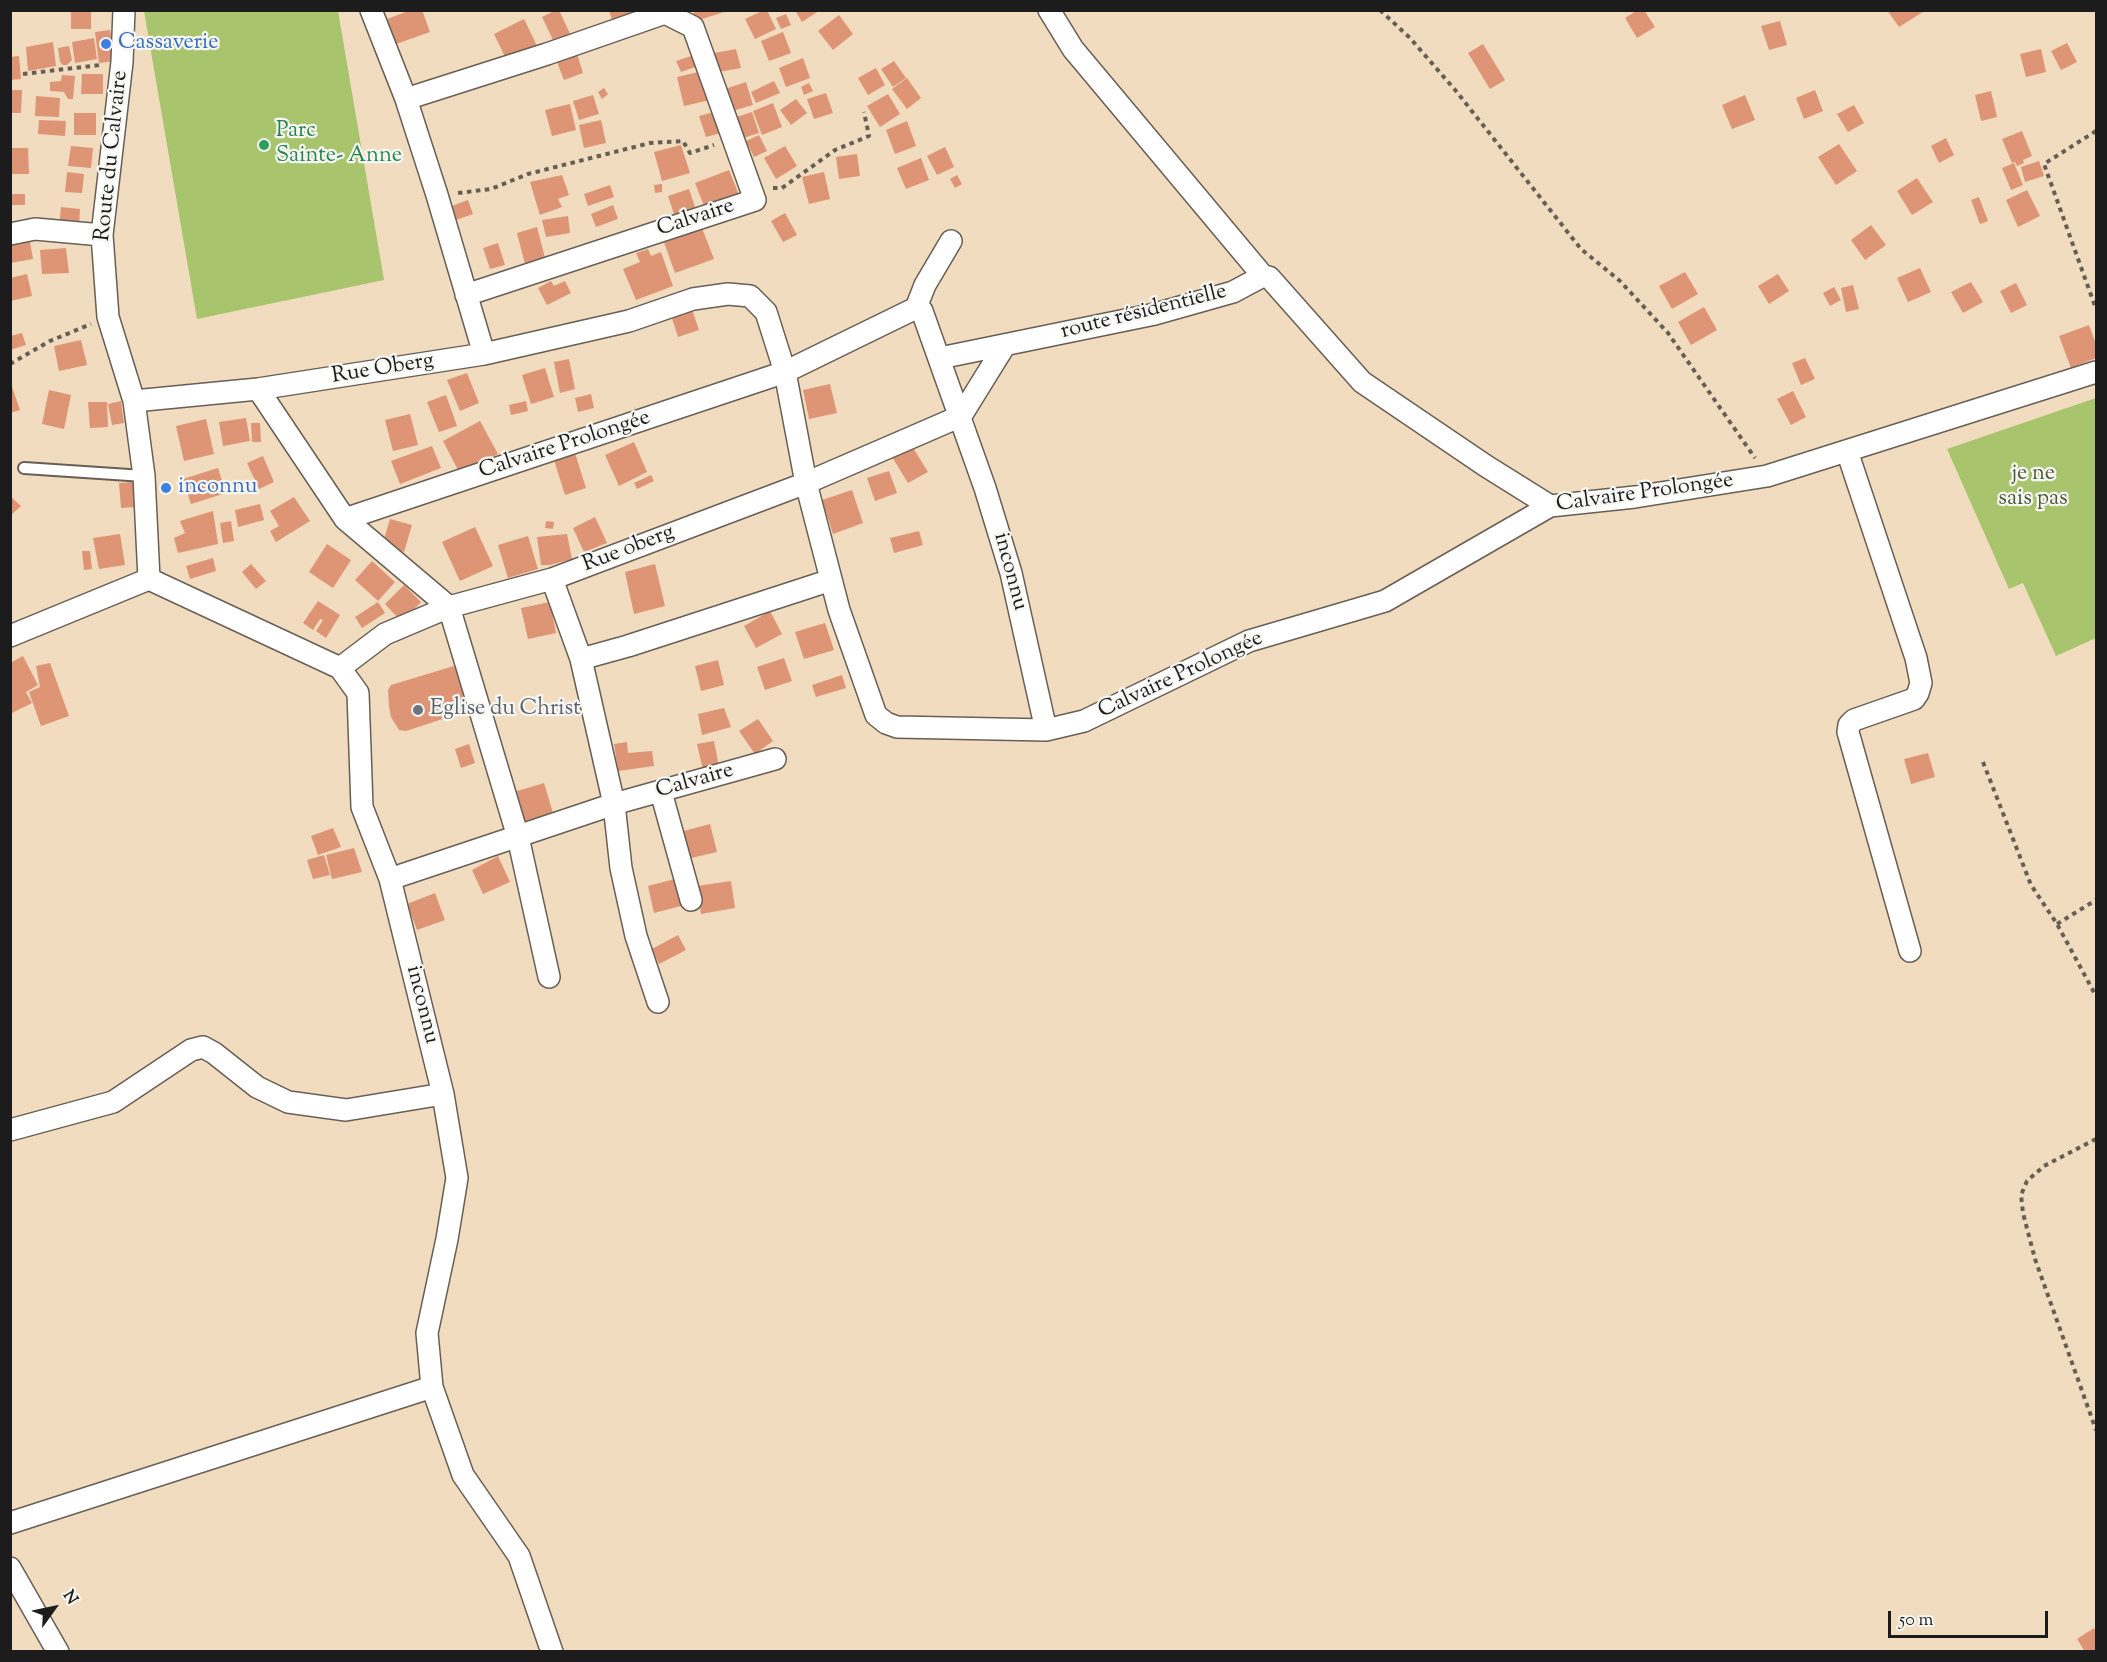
<!DOCTYPE html>
<html>
<head>
<meta charset="utf-8">
<style>
  body { margin:0 }
  #map { position:relative; width:2107px; height:1662px; overflow:hidden; background:#f2dcbf; font-family:"Sorts Mill Goudy",serif }
  canvas { display:block }
  .frame { position:absolute; inset:0; border:12px solid #1c1c1c; pointer-events:none }
  .north { position:absolute; left:24px; top:1578px; width:60px; height:60px; -webkit-text-stroke:4px #f6f6f2; paint-order:stroke; rotate:57deg; font-size:16px; font-weight:700; line-height:24px; text-align:center; color:#1c1c1c }
  .north::after { content:''; display:block; margin:auto; width:21px; height:27px; background:#1c1c1c; clip-path:polygon(50% 0,100% 100%,50% 72%,0 100%) }
  .scale { position:absolute; left:1888px; top:1611px; width:160px; height:27px; box-sizing:border-box; border:3px solid #1c1c1c; border-top:0; padding-left:8px; font-size:18px; line-height:21px; white-space:nowrap; color:#1c1c1c; -webkit-text-stroke:4px #f6f6f2; paint-order:stroke }
</style>
</head>
<body>
<div id="map">
<canvas width="2107" height="1662"></canvas>
<div class="frame"></div>
<div class="north">N</div>
<div class="scale">50 m</div>
</div>
<script>
const g = document.querySelector('canvas').getContext('2d');
g.lineJoin = 'round';
function fillPath(path, color) { g.fillStyle = color; g.fill(path, 'evenodd'); }
const toPath = rows => new Path2D(rows.map(r => 'M' + r).join(''));
function trace(path, color, width, dash) { g.strokeStyle = color; g.lineWidth = width; g.lineCap = dash ? 'butt' : 'round'; g.setLineDash(dash || []); g.stroke(path); }
function label(font, color, halo, rows, align = 'center') {
  g.font = font + ' "Sorts Mill Goudy",serif'; g.lineWidth = 4.5; g.setLineDash([]); g.textBaseline = 'middle'; g.strokeStyle = halo; g.fillStyle = color; for (const [text, x, y, turn = 0] of rows) {
    g.save(); g.translate(x, y); g.rotate((+turn || 0) * Math.PI / 180); g.textAlign = isNaN(turn) ? turn : align; if (halo) g.strokeText(text, 0, 0); g.fillText(text, 0, 0); g.restore();
  }
}
const green = toPath([
  [144,11,338,11,384,280,197,319],
  [2096,398,2096,638,2056,656,2023,583,2009,589,1947,449]
]);
const building = toPath([
  [411,10,422,10,430,32,396,44,387,19],
  [556,10,559,10,571,36,555,44,542,17],
  [609,10,630,10,631,13,612,20],
  [693,10,724,10,724,12,696,21],
  [764,10,767,10,776,29,755,39,745,19],
  [795,10,820,10,802,22],
  [1638,10,1644,10,1655,27,1637,38,1625,18],
  [1887,10,1926,10,1899,27],
  [71,12,91,12,91,29,71,29],
  [786,14,791,25,781,29,776,18],
  [839,15,853,34,833,50,818,31],
  [524,19,538,48,508,63,494,34],
  [1780,21,1787,45,1769,50,1761,26],
  [110,30,111,37,117,37,115,61,99,63,95,32],
  [783,32,791,53,769,61,761,41],
  [94,38,97,59,75,63,72,42],
  [53,42,56,66,28,71,26,47],
  [2067,43,2077,62,2061,70,2051,51],
  [1483,44,1505,80,1490,89,1468,53],
  [69,46,72,60,67,65,63,65,60,62,58,48],
  [736,49,741,68,718,72,714,53],
  [2041,49,2046,72,2026,77,2020,54],
  [577,54,583,73,564,80,557,62],
  [697,54,701,65,681,72,676,61],
  [19,56,21,79,10,80,10,57],
  [803,58,810,78,786,87,779,68],
  [894,61,906,78,893,87,881,69],
  [876,68,885,85,868,95,858,78],
  [703,71,710,100,684,106,677,77],
  [82,74,103,74,103,94,81,94],
  [62,75,75,76,73,99,68,99,64,92,50,91,50,82,61,81],
  [907,78,921,98,907,109,892,89],
  [774,81,780,93,756,103,751,92],
  [746,82,753,105,732,111,725,89],
  [809,83,813,91,804,95,801,87],
  [604,88,608,94,602,99,598,92],
  [10,90,22,90,21,113,10,113],
  [1815,90,1823,111,1804,119,1796,98],
  [1991,91,1997,117,1981,121,1975,95],
  [826,93,833,113,814,119,807,99],
  [888,94,900,114,880,127,867,106],
  [593,95,599,114,579,120,573,101],
  [1745,95,1755,120,1732,129,1722,105],
  [36,96,60,98,59,117,35,116],
  [796,99,807,113,791,125,780,110],
  [773,103,782,127,762,135,753,111],
  [570,104,576,130,552,136,545,110],
  [1854,105,1864,123,1848,132,1837,114],
  [714,112,721,133,706,137,699,116],
  [752,112,759,133,740,139,733,118],
  [74,113,96,113,96,135,74,135],
  [39,120,66,121,65,136,38,134],
  [601,120,606,143,584,148,579,125],
  [907,121,916,146,895,154,886,130],
  [2022,131,2032,156,2023,160,2024,163,2017,166,2015,162,2012,163,2002,139],
  [759,135,767,151,754,157,746,141],
  [1946,138,1954,155,1939,163,1931,146],
  [1839,144,1857,171,1836,185,1818,157],
  [681,145,690,173,662,181,654,152],
  [71,146,93,148,91,168,68,166],
  [785,146,797,166,776,179,764,158],
  [945,147,954,167,937,175,927,156],
  [10,148,28,148,29,174,10,174],
  [857,154,860,176,839,179,836,157],
  [921,158,929,180,906,189,897,168],
  [2039,161,2044,176,2025,182,2021,167],
  [2014,163,2023,185,2011,190,2002,168],
  [729,170,739,195,705,208,695,183],
  [67,172,84,174,82,193,65,192],
  [824,172,830,199,809,204,802,177],
  [562,175,569,195,558,199,562,207,540,215,530,182],
  [957,175,962,184,955,188,950,179],
  [1917,178,1933,202,1912,215,1897,191],
  [662,184,662,192,655,193,654,185],
  [610,185,614,197,588,206,584,194],
  [689,189,696,210,675,217,668,196],
  [2027,190,2040,216,2018,227,2006,200],
  [10,194,25,194,25,205,10,205],
  [1979,197,1988,221,1980,224,1971,200],
  [468,200,473,214,453,221,449,207],
  [613,205,618,219,596,227,591,214],
  [61,207,80,209,79,228,59,226],
  [785,213,797,235,783,242,771,221],
  [568,216,570,233,546,237,542,220],
  [1871,225,1886,245,1865,260,1851,240],
  [537,227,545,258,525,264,517,233],
  [702,228,714,259,675,273,664,242],
  [29,236,33,259,10,263,10,238],
  [498,243,505,265,490,269,483,248],
  [66,248,69,273,42,274,40,250],
  [648,249,651,256,661,252,673,286,636,300,623,269,640,262,636,253],
  [1920,268,1931,292,1908,302,1897,278],
  [1685,272,1698,294,1672,309,1659,286],
  [27,274,32,296,10,301,10,278],
  [1778,274,1789,291,1769,304,1758,286],
  [551,281,554,286,565,281,571,293,547,305,538,288],
  [1971,282,1983,302,1963,313,1951,292],
  [2016,283,2027,305,2011,313,2000,291],
  [1853,285,1859,309,1846,312,1841,288],
  [1834,287,1841,300,1830,306,1823,293],
  [691,306,699,330,678,337,670,312],
  [1704,307,1717,330,1691,345,1678,322],
  [2089,325,2096,344,2096,358,2071,368,2059,336],
  [22,333,26,345,10,350,10,336],
  [81,340,87,365,59,371,54,346],
  [1805,358,1815,379,1801,385,1792,363],
  [569,359,575,389,560,393,554,362],
  [545,368,554,397,531,404,522,375],
  [467,373,479,403,460,411,447,380],
  [10,381,20,410,10,413],
  [830,384,837,413,809,419,803,390],
  [49,390,71,395,64,429,42,424],
  [1793,391,1806,417,1791,425,1777,399],
  [591,394,594,408,578,412,575,398],
  [446,395,457,426,439,432,427,402],
  [121,401,124,423,112,425,108,404],
  [526,401,528,411,511,415,509,405],
  [88,402,107,402,108,427,90,428],
  [410,414,418,445,393,451,385,420],
  [246,418,250,441,223,446,219,422],
  [206,419,214,454,184,461,176,426],
  [480,421,498,454,460,474,443,441],
  [251,423,260,423,261,442,252,442],
  [634,442,647,472,619,486,605,455],
  [432,446,441,468,400,484,391,461],
  [912,446,928,472,908,483,892,457],
  [575,453,586,488,565,495,554,460],
  [263,456,274,482,259,489,247,463],
  [218,468,226,493,191,504,183,479],
  [889,471,897,493,875,501,867,478],
  [651,475,654,481,637,489,634,483],
  [133,482,134,507,121,508,119,483],
  [852,490,863,523,833,534,822,500],
  [10,496,21,506,10,516],
  [294,497,310,521,276,542,270,531,279,526,270,511],
  [260,504,264,520,238,527,235,510],
  [213,511,218,544,178,553,174,538,185,533,180,521],
  [595,517,607,543,584,552,573,528],
  [390,519,412,525,404,552,382,546],
  [231,521,234,541,223,543,220,523],
  [546,521,554,522,553,529,545,528],
  [475,527,493,566,460,581,442,542],
  [919,531,923,545,894,553,890,538],
  [120,534,125,565,99,569,93,538],
  [567,534,572,559,550,565,541,565,537,537],
  [528,536,538,569,508,578,498,545],
  [327,544,351,560,333,588,309,572],
  [82,551,90,551,92,569,84,570],
  [213,558,216,571,190,579,186,566],
  [372,561,395,582,378,601,355,580],
  [251,564,266,581,256,589,242,572],
  [655,564,665,606,634,614,625,572],
  [404,585,421,602,402,622,385,604],
  [318,601,340,615,326,638,316,631,323,620,320,619,313,630,303,623],
  [378,602,385,613,362,628,355,617],
  [550,602,556,633,528,639,521,608],
  [770,611,782,634,756,648,744,626],
  [825,623,834,650,804,659,795,632],
  [23,656,38,685,26,692,32,703,10,714,10,663],
  [784,658,792,681,765,690,757,667],
  [718,660,724,685,701,691,695,666],
  [50,663,69,716,41,726,29,692,40,687,36,666],
  [454,666,465,688,470,710,406,731,399,730,391,717,389,706,388,690,391,685],
  [842,675,846,688,816,697,812,685],
  [724,708,731,727,702,735,698,714],
  [758,719,773,741,755,754,739,731],
  [714,741,719,767,703,770,697,744],
  [627,742,628,753,652,751,654,766,618,771,614,744],
  [469,744,475,763,461,768,455,749],
  [1928,753,1935,777,1911,784,1904,759],
  [544,783,553,813,522,822,514,792],
  [710,824,717,852,687,859,680,832],
  [333,828,341,847,318,855,311,836],
  [354,848,362,872,332,879,326,855],
  [324,855,330,875,313,879,307,860],
  [498,856,510,882,483,894,472,870],
  [675,879,681,906,654,913,648,886],
  [731,881,735,908,701,914,697,886],
  [435,893,445,920,417,930,407,904],
  [678,935,686,950,659,964,652,949],
  [2094,1628,2096,1632,2096,1652,2085,1652,2077,1639]
]);
const path = toPath([
  [1380,10,1410,38,1456,91,1581,249,1620,281,1668,333,1755,458],
  [23,74,100,65],
  [2096,131,2044,164,2096,309],
  [773,188,782,188,835,150,869,136,864,112],
  [458,193,491,189,528,174,650,143,683,141,690,153,714,145],
  [10,364,50,341,91,324],
  [1983,762,2031,885,2057,924,2096,996],
  [2057,924,2096,900],
  [2096,1139,2044,1166,2027,1181,2021,1195,2023,1213,2035,1259,2096,1430]
]);
const lane = toPath([
  [24,468,144,476]
]);
const street = toPath([
  [124,10,122,62,102,235,108,317,134,401,144,476,149,579],
  [371,10,406,99,437,195,484,354],
  [1049,10,1073,49,1263,276],
  [406,99,547,54,665,13],
  [10,234,35,229,102,235],
  [466,295,755,200,693,27,665,13,664,10],
  [916,308,925,285,951,241],
  [940,358,1155,314,1233,292,1263,276,1269,277,1362,382,1486,466,1550,506],
  [258,389,345,519,449,607,518,837,549,977],
  [134,401,258,389,484,354,629,321,693,299,728,294,750,296,766,312,785,372,806,483,839,610,876,715,886,723,897,727,1046,730,1084,721,1249,641,1385,601,1550,506,1635,497,1767,476,2096,372],
  [1847,451,1916,658,1921,683,1918,693,1914,699,1854,720,1849,725,1848,732,1910,951],
  [345,519,785,372,916,308,922,311,985,488,1011,573,1046,730],
  [149,579,340,668,358,693,362,807,390,879,443,1094,457,1178,447,1239,427,1333,432,1387,463,1475,519,1556,552,1652],
  [552,579,581,659],
  [10,636,149,579],
  [340,668,385,634,411,623,449,607,552,579,806,483,961,416,1005,345],
  [661,792,691,900],
  [390,879,614,804,775,759],
  [658,1002,636,936,621,868,614,804,581,659,628,646,831,580],
  [10,1130,113,1102,191,1050,203,1047,214,1053,257,1087,288,1102,346,1110,443,1094],
  [10,1523,432,1387],
  [10,1568,58,1652]
]);
const markers = [
  [106,44,6,"#3f7fe0"],
  [264,145,6,"#2e9e5b"],
  [166,488,6,"#3f7fe0"],
  [418,710,6,"#6b7280"]
];
const shopNames = [
  ["Cassaverie",118,44],
  ["inconnu",178,488]
];
const leisureNames = [
  ["Parc",276,132],
  ["Sainte- Anne",276,157]
];
const streetNames = [
  ["Route du Calvaire",113,156,-84],
  ["Calvaire",696,219,-18],
  ["route résidentielle",1144,313,-14],
  ["Rue Oberg",383,370,-9],
  ["Calvaire Prolongée",565,446,-18],
  ["Calvaire Prolongée",1645,494,-8],
  ["Rue oberg",629,550,-21],
  ["inconnu",1009,572,75],
  ["Calvaire Prolongée",1181,676,-25],
  ["Calvaire",695,782,-16],
  ["inconnu",421,1005,76]
];
const parkNames = [
  ["je ne",2033,475],
  ["sais pas",2033,500]
];
const worshipNames = [
  ["Eglise du Christ",430,710]
];
fillPath(green, '#a8c56d');
fillPath(building, '#de9575');
trace(lane, '#675f55', 14);
trace(street, '#675f55', 24);
trace(path, '#675f55', 4, [4.5, 4.5]);
trace(lane, '#fff', 10);
trace(street, '#fff', 21);
for (const [x, y, r, color] of markers) { const dot = new Path2D(); dot.arc(x, y, r, 0, 2 * Math.PI); g.fillStyle = color; g.fill(dot); trace(dot, '#f6f6f2', 2); }
label('22px', '#366cbe', '#f6f6f2', shopNames, 'left');
label('22px', '#27864d', '#f6f6f2', leisureNames, 'left');
label('22px', '#1c1c1c', '#f6f6f2', streetNames);
label('22px', '#4d5738', '#f6f6f2', parkNames);
label('22px', '#5b616d', '#f6f6f2', worshipNames, 'left');
</script>
</body>
</html>
